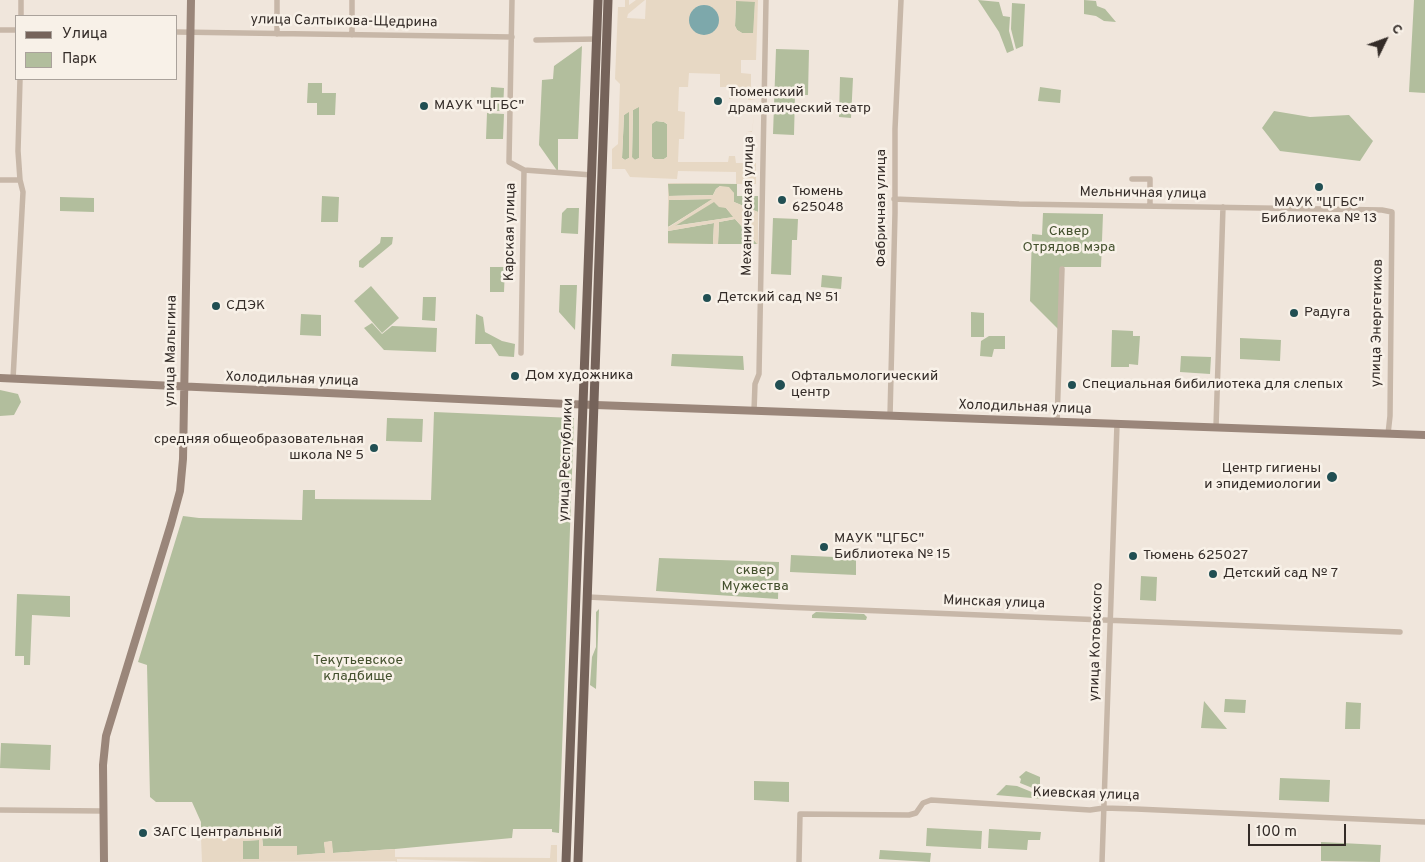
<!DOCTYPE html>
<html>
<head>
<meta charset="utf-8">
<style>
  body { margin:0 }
  #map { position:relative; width:1425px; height:862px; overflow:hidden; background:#f0e6dc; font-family:Overpass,sans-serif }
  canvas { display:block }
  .legend { position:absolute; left:15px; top:15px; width:162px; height:65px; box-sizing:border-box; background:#f8f1e8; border:1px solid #aaa29b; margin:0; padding:6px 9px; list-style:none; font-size:15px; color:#342c28 }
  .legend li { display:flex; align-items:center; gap:10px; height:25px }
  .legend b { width:25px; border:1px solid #aaa29b }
  .north { position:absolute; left:1360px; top:15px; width:50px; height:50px; -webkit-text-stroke:4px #f8f1e8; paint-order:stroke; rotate:48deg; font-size:14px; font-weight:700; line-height:20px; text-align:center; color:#342c28 }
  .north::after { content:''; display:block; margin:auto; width:18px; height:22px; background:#342c28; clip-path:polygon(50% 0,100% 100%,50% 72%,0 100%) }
  .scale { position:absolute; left:1248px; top:824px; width:98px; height:22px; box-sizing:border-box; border:2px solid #342c28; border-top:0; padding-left:6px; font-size:15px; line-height:18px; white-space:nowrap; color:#342c28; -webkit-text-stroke:4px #f8f1e8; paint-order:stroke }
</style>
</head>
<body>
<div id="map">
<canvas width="1425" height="862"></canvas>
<ul class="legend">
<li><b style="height:6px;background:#75635a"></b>Улица</li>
<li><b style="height:14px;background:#b2be9d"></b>Парк</li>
</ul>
<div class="north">С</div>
<div class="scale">100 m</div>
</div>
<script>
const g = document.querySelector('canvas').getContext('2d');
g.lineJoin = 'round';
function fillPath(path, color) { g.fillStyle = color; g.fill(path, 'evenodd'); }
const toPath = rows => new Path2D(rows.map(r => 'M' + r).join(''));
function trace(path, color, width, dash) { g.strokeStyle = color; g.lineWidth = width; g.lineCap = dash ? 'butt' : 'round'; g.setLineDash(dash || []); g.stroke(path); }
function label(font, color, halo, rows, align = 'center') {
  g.font = font + ' Overpass,sans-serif'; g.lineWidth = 5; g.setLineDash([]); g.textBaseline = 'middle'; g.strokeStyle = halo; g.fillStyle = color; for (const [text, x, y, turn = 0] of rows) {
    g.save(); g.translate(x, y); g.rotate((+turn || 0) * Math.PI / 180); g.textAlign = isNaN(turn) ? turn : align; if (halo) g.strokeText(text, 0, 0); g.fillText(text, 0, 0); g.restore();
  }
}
const green = toPath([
  [978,0,999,2,1003,16,1010,17,1009,31,1014,50,1007,53,999,32],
  [1084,0,1096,1,1097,6,1105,9,1116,22,1104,21,1096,16,1084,14],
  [1414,0,1425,0,1425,93,1409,92],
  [736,1,755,1,754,33,742,33,737,30,735,26],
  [1012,3,1025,4,1023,46,1016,49,1011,29],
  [582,46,578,139,558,139,558,172,539,145,542,80,553,79,554,66],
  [776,49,809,50,808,95,795,95,794,135,773,134],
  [840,77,853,78,851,118,839,117],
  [308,83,322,83,322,93,336,93,335,115,317,115,317,103,307,103],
  [491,87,504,88,503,111,490,111],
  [1040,87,1061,90,1060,103,1038,101],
  [640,106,639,158,635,160,632,158,633,110],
  [629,111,629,158,625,160,622,158,624,115],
  [1274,111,1310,117,1349,115,1373,141,1360,161,1280,151,1262,128],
  [487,113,504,114,503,139,486,139],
  [656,121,664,122,667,124,667,157,664,159,654,159,652,157,652,123],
  [668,183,737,184,737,196,758,196,758,212,734,202,734,193,720,186,716,189,713,195,668,196],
  [322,196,339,197,338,222,321,222],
  [60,197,94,198,94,212,60,211],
  [713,199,668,227,668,200],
  [714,201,726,208,734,217,673,226],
  [567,208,579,208,578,234,561,233,562,213],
  [1043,213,1103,214,1101,267,1061,267,1058,329,1030,301,1032,234,1042,235],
  [773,218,798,219,797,240,792,240,791,275,771,274],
  [735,219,758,244,718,244,719,222],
  [714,223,713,244,668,244,668,231],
  [381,237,393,237,392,244,363,268,359,267,359,261,380,243],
  [490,267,505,267,504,292,490,292],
  [822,275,842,277,841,289,821,287],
  [560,285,577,285,575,330,559,312],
  [371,286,399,318,382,333,354,301],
  [423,297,436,297,435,321,422,320],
  [971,312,984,313,984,337,971,337],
  [301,314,321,315,321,336,300,335],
  [476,314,483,317,485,332,502,341,515,344,514,357,499,356,491,344,475,344],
  [372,323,382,334,392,326,437,328,436,352,384,350,364,328],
  [1112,330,1133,331,1133,336,1140,336,1138,365,1129,364,1129,367,1111,367],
  [989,336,1005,336,1005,349,994,349,992,357,980,356,981,341],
  [1240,338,1281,340,1280,361,1240,359],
  [672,354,743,356,744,370,671,366],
  [1181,356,1211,357,1210,374,1180,372],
  [0,390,18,394,21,402,14,415,0,416],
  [434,412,574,418,559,833,552,832,552,829,513,829,512,838,395,849,333,853,331,841,324,843,326,853,297,855,263,846,262,837,201,838,201,822,192,802,156,802,150,797,147,665,138,662,183,516,199,518,302,520,303,490,315,490,315,499,431,500],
  [387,418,423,419,422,442,386,441],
  [791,555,856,558,856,575,790,572],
  [659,558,779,562,778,599,656,591],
  [1141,576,1157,577,1156,601,1140,600],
  [17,594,70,596,70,617,32,615,30,665,24,665,24,656,15,656],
  [599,609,596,689,590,685,592,657,596,647,596,612],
  [816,612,864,614,867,617,866,620,812,618,812,615],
  [1225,699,1246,700,1245,713,1224,712],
  [1204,701,1227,729,1201,728],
  [1346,702,1361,703,1360,729,1345,729],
  [1,743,51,745,50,770,0,768],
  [1026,771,1040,777,1040,791,1020,783,1021,779,1019,777],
  [1280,778,1330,780,1329,802,1279,800],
  [754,781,789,782,789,802,754,800],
  [1006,785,1017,786,1044,797,1044,799,996,795],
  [927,828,982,831,981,849,926,846],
  [989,829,1041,832,1040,840,1028,840,1027,850,988,848],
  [259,840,259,859,243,859,242,841],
  [1321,842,1381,845,1380,862,1321,861],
  [880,850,931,853,930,862,879,859]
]);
const plaza = toPath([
  [625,0,629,0,629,5,636,0,645,0,628,14,627,18,645,19,646,0,758,0,756,60,741,60,741,73,751,74,751,99,756,100,752,132,747,132,747,139,753,139,753,163,756,163,756,184,737,184,737,196,758,196,758,244,668,244,668,183,736,184,736,172,678,171,677,179,630,177,625,169,612,169,612,149,618,144,620,84,615,79,618,7,625,7],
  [736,1,755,2,753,33,742,33,737,30,735,26],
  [704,5,712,7,717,27,711,33,704,34,697,6],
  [689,73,720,74,720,87,729,87,729,99,733,99,734,93,748,94,748,100,756,100,752,131,747,132,746,139,753,140,752,163,736,163,735,156,729,156,728,162,678,162,679,139,684,139,685,112,678,111,679,87,688,87],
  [639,107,639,158,635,160,632,157,633,110],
  [629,112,629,158,625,160,622,158,624,115],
  [656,121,664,122,667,124,667,157,664,159,654,159,652,157,652,124],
  [668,184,737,184,737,196,758,196,758,212,734,202,734,193,729,187,720,186,716,189,713,195,669,196],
  [712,199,669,227,668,226,669,200],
  [714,202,719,207,726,208,733,217,675,226],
  [735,219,757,244,718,244,719,222],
  [714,223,713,244,668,243,668,231],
  [262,837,263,846,297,846,297,855,325,853,324,842,332,841,333,853,395,849,395,857,550,858,551,845,557,845,557,862,486,862,397,859,397,862,395,861,202,862,201,838],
  [259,840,259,859,243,859,243,841]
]);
const water = toPath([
  '689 20a15 15 0 1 1 30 0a15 15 0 1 1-30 0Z'
]);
const street = toPath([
  [512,0,509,162,524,170,521,353],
  [21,16,21,0],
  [0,30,16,30],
  [176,32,512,37],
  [277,34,277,0],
  [352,35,352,0],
  [536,40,597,39],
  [524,170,592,175],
  [1132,179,1150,179,1150,206],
  [0,180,20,180],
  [894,199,1019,204,1382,210,1392,212,1390,416,1388,434],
  [13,379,23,192,20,180,18,151,20,79],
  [754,411,755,384,759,374,766,0],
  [890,416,895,213,895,129,901,0],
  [1057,422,1062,269],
  [1216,427,1223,207],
  [588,597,783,607,1400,632],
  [0,810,103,811],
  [799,862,800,814,909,815,916,813,923,803,931,800,1090,810,1104,808,1136,809,1425,822],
  [1102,862,1117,424]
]);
const secondary = toPath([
  [0,378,568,404,1425,435],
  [104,862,103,765,106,736,171,524,180,491,183,459,191,0]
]);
const primary = toPath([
  [566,862,598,0],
  [578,862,608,0]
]);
const markers = [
  [718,101,5,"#214f53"],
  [424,106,5,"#214f53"],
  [1319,187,5,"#214f53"],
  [782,200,5,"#214f53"],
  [707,298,5,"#214f53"],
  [216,306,5,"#214f53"],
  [1294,313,5,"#214f53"],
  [515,376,5,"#214f53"],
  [780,385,6,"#214f53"],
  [1072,385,5,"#214f53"],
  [374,448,5,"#214f53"],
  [1332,477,6,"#214f53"],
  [824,547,5,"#214f53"],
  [1133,556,5,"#214f53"],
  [1213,574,5,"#214f53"],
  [143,833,5,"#214f53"]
];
const streetNames = [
  ["улица Салтыкова-Щедрина",344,22,1],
  ["Мельничная улица",1143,194,1],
  ["Механическая улица",749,206,-89],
  ["Фабричная улица",882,208,-90],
  ["Карская улица",511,232,-89],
  ["улица Энергетиков",1378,323,-89],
  ["улица Малыгина",172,351,-89],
  ["Холодильная улица",292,380,2],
  ["Холодильная улица",1025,408,2],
  ["улица Республики",567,460,-88],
  ["Минская улица",994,603,2],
  ["улица Котовского",1097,642,-88],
  ["Киевская улица",1086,795,2]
];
const poiNames = [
  ["Тюменский",728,93],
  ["драматический театр",728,109],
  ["МАУК \"ЦГБС\"",434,106],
  ["Тюмень",792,192],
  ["625048",792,208],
  ["МАУК \"ЦГБС\"",1319,203,"center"],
  ["Библиотека № 13",1319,219,"center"],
  ["Детский сад № 51",717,298],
  ["СДЭК",226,306],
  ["Радуга",1304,313],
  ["Дом художника",525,376],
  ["Офтальмологический",791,377],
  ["центр",791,393],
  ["Специальная бибилиотека для слепых",1082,385],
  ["средняя общеобразовательная",364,440,"right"],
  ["школа № 5",364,456,"right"],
  ["Центр гигиены",1321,469,"right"],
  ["и эпидемиологии",1321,485,"right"],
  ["МАУК \"ЦГБС\"",834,539],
  ["Библиотека № 15",834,555],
  ["Тюмень 625027",1143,556],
  ["Детский сад № 7",1223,574],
  ["ЗАГС Центральный",153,833]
];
const parkNames = [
  ["Сквер",1069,232],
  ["Отрядов мэра",1069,248],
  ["сквер",755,571],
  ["Мужества",755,587],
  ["Текутьевское",358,661],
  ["кладбище",358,677]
];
fillPath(green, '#b2be9d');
fillPath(plaza, '#e7d8c4');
fillPath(water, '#7da8ab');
trace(street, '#c7b7a8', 5.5);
trace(secondary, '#9a867a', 8);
trace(primary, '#75635a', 9);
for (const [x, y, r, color] of markers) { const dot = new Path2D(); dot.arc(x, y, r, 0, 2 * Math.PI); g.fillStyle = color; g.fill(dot); trace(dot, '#f8f1e8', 2); }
label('14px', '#342c28', '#f8f1e8', streetNames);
label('14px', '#342c28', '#f8f1e8', poiNames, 'left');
label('14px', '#44512e', '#f8f1e8', parkNames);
</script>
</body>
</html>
